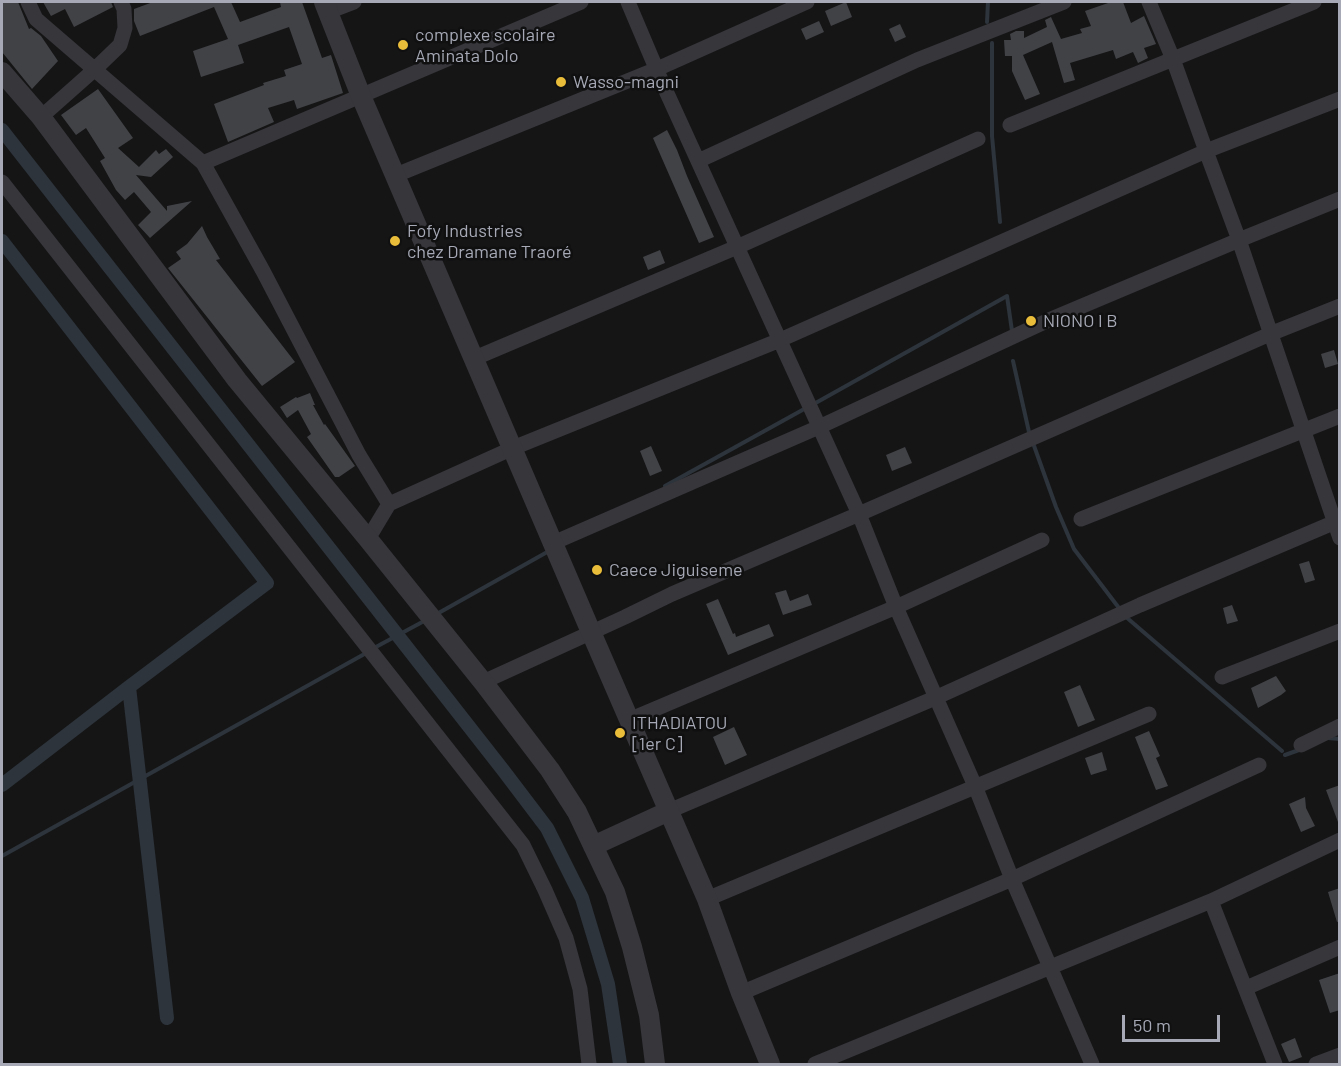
<!DOCTYPE html>
<html>
<head>
<meta charset="utf-8">
<style>
  body { margin:0 }
  #map { position:relative; width:1341px; height:1066px; overflow:hidden; background:#151516; font-family:Barlow,sans-serif }
  canvas { display:block }
  .frame { position:absolute; inset:0; border:3px solid #a7aab6; pointer-events:none }
  .scale { position:absolute; left:1122px; top:1015px; width:98px; height:27px; box-sizing:border-box; border:3px solid #a7aab6; border-top:0; padding-left:8px; font-size:18px; line-height:21px; white-space:nowrap; color:#a7aab6; -webkit-text-stroke:4px #101011; paint-order:stroke }
</style>
</head>
<body>
<div id="map">
<canvas width="1341" height="1066"></canvas>
<div class="frame"></div>
<div class="scale">50 m</div>
</div>
<script>
const g = document.querySelector('canvas').getContext('2d');
g.lineJoin = 'round';
const toPath = rows => new Path2D(rows.map(r => 'M' + r).join(''));
function trace(path, color, width, dash) { g.strokeStyle = color; g.lineWidth = width; g.lineCap = dash ? 'butt' : 'round'; g.setLineDash(dash || []); g.stroke(path); }
function fillPath(path, color) { g.fillStyle = color; g.fill(path, 'evenodd'); }
function label(font, color, halo, rows, align = 'center') {
  g.font = font + ' Barlow,sans-serif'; g.lineWidth = 5; g.setLineDash([]); g.textBaseline = 'middle'; g.strokeStyle = halo; g.fillStyle = color; for (const [text, x, y, turn = 0] of rows) {
    g.save(); g.translate(x, y); g.rotate((+turn || 0) * Math.PI / 180); g.textAlign = isNaN(turn) ? turn : align; if (halo) g.strokeText(text, 0, 0); g.fillText(text, 0, 0); g.restore();
  }
}
const stream = toPath([
  [987,22,988,2],
  [992,43,992,136,1000,222],
  [1013,361,1029,432],
  [812,405,1007,296,1012,331],
  [1033,443,1056,507,1074,549,1119,608],
  [665,486,806,408],
  [435,615,549,551],
  [1126,617,1282,751],
  [374,648,426,620],
  [1328,738,1340,739],
  [1285,755,1299,750],
  [2,856,368,652]
]);
const canal = toPath([
  [2,130,503,770,547,828,582,898,608,984,620,1064],
  [2,241,267,583,129,687,167,1018],
  [2,785,129,687]
]);
const building = toPath([
  [2,2,18,2,29,29,31,28,41,36,58,61,32,89,2,52],
  [43,2,111,2,113,7,74,27,65,9,51,16],
  [153,2,231,2,240,22,281,7,280,2,302,2,322,58,331,55,343,93,297,109,294,100,268,108,274,122,228,142,214,104,264,85,263,83,286,76,284,70,302,64,289,27,238,45,244,63,201,77,193,51,228,39,214,7,140,36,134,21,134,9],
  [846,2,852,17,831,26,825,11],
  [1111,2,1123,2,1131,23,1144,16,1156,44,1144,48,1148,58,1138,63,1133,52,1116,59,1113,50,1070,63,1075,80,1064,83,1052,42,1023,55,1040,94,1025,100,1012,71,1012,56,1005,56,1004,40,1011,40,1010,34,1016,31,1024,31,1024,38,1047,27,1045,20,1051,17,1061,39,1082,33,1080,29,1091,26,1085,11],
  [819,21,824,32,806,40,801,29],
  [900,24,906,37,895,42,889,29],
  [98,89,133,138,118,148,139,167,156,150,159,154,166,149,173,157,151,177,136,175,167,211,167,206,192,201,150,238,138,225,151,212,134,192,125,200,116,190,100,161,105,158,86,128,76,135,61,115],
  [667,130,677,150,687,176,714,237,699,243,653,138],
  [202,226,207,237,220,259,216,260,295,362,262,386,168,268,181,259,176,252,187,244],
  [660,250,665,263,648,270,643,257],
  [1334,350,1338,364,1325,368,1321,354],
  [310,393,315,405,313,405,324,425,325,424,355,466,339,477,335,477,307,437,311,434,298,410,287,418,280,407,296,397,297,398],
  [651,446,662,471,650,476,640,451],
  [905,447,912,463,892,471,886,455],
  [1309,561,1315,580,1305,583,1299,564],
  [786,590,790,601,808,594,812,605,783,615,775,593],
  [718,599,733,634,735,633,736,637,769,624,774,636,728,655,706,604],
  [1232,605,1238,621,1227,624,1223,608],
  [1276,676,1286,691,1281,695,1258,708,1251,688],
  [1080,685,1095,720,1078,727,1064,692],
  [734,727,747,755,725,765,713,737],
  [1149,731,1160,756,1156,758,1168,786,1156,790,1135,737],
  [1102,752,1107,770,1091,775,1085,758],
  [1340,785,1340,822,1338,822,1326,790],
  [1305,797,1306,808,1315,826,1301,832,1289,804],
  [1340,888,1340,921,1337,922,1328,892],
  [1340,973,1340,1010,1330,1013,1319,980],
  [1295,1038,1302,1057,1289,1062,1281,1044]
]);
const minor = toPath([
  [28,2,36,19,203,163,263,271,359,455,389,504],
  [628,2,661,80,859,514,896,607,975,786,1012,879,1092,1064],
  [1149,2,1173,59,1206,151,1239,240,1340,538],
  [328,12,354,2],
  [41,117,94,70,120,45,125,28,124,9,121,2],
  [1010,125,1314,2],
  [698,161,917,60,1064,2],
  [203,163,581,2],
  [396,175,657,69,807,2],
  [2,182,523,845,545,890,566,938,580,989,589,1064],
  [475,358,737,247,978,139],
  [1081,519,1340,416],
  [368,539,389,504,513,448,780,340,1206,151,1340,99],
  [553,543,819,427,1049,320,1239,240,1340,199],
  [1222,677,1340,631],
  [483,682,625,617,672,594,859,514,1270,334,1340,306],
  [629,720,896,607,1042,540],
  [1301,745,1340,726],
  [669,811,935,698,1140,605,1340,520],
  [707,899,1149,714],
  [1211,901,1275,1064],
  [1246,988,1340,947],
  [741,993,1012,879,1259,765],
  [815,1064,1211,901,1340,840],
  [1316,1064,1340,1055]
]);
const tertiary = toPath([
  [324,2,361,96,591,632,707,899,741,993,770,1064],
  [2,72,41,117,237,380,368,539,483,682,550,770,577,812,615,892,632,947,649,1015,655,1064],
  [593,846,669,811]
]);
const markers = [
  [403,45,6,"#e9bc3a"],
  [561,82,6,"#e9bc3a"],
  [395,241,6,"#e9bc3a"],
  [1031,321,6,"#e9bc3a"],
  [597,570,6,"#e9bc3a"],
  [620,733,6,"#e9bc3a"]
];
const poiNames = [
  ["complexe scolaire",415,35],
  ["Aminata Dolo",415,56],
  ["Wasso-magni",573,82],
  ["Fofy Industries",407,231],
  ["chez Dramane Traoré",407,252],
  ["NIONO I B",1043,321],
  ["Caece Jiguiseme",609,570],
  ["ITHADIATOU",632,723],
  ["[1er C]",632,744]
];
trace(stream, '#2d343b', 4);
trace(canal, '#2d343b', 14);
fillPath(building, '#414246');
trace(minor, '#36363b', 15);
trace(tertiary, '#36363b', 20);
for (const [x, y, r, color] of markers) { const dot = new Path2D(); dot.arc(x, y, r, 0, 2 * Math.PI); g.fillStyle = color; g.fill(dot); trace(dot, '#101011', 2); }
label('18px', '#a7aab6', '#101011', poiNames, 'left');
</script>
</body>
</html>
